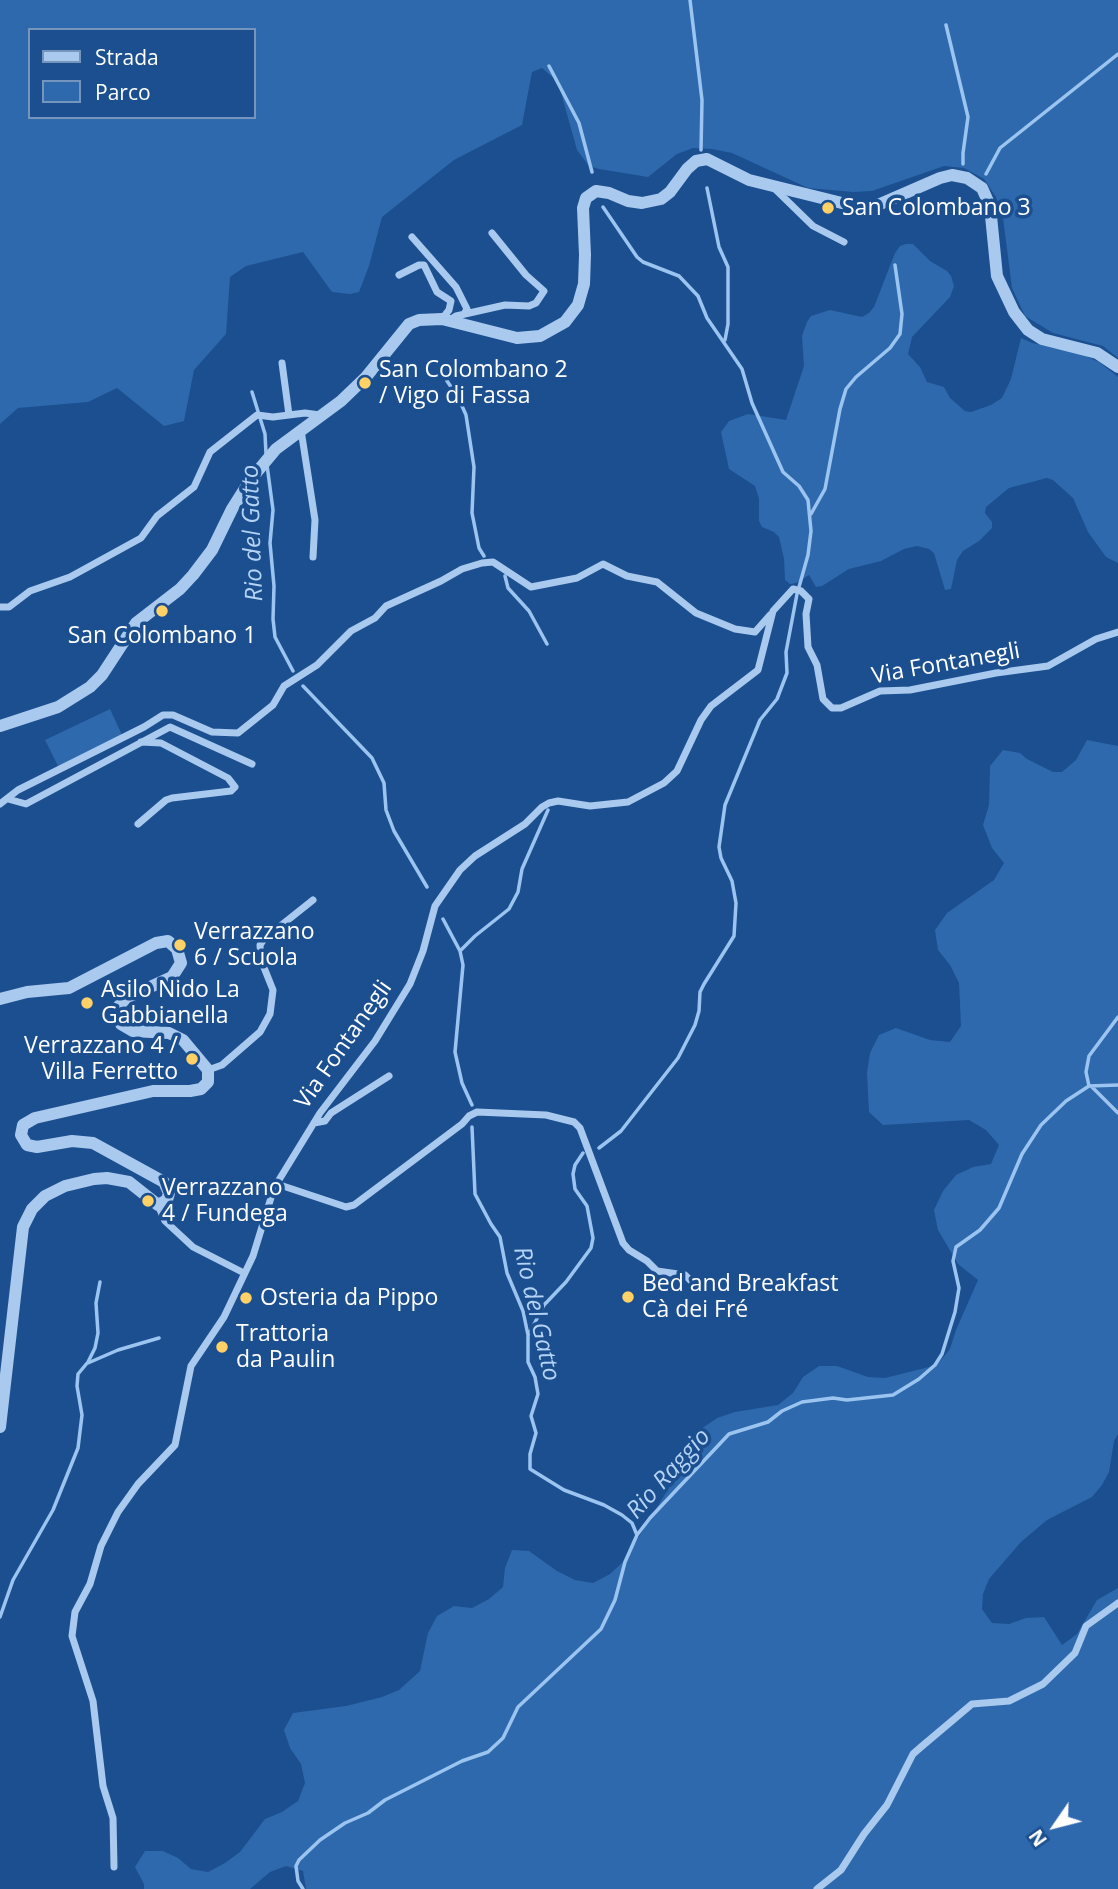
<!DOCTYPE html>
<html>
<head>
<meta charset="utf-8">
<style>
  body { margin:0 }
  #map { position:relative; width:1118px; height:1889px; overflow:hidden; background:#1b4f8f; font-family:"Open Sans",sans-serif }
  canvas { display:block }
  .legend { position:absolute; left:28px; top:28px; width:228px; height:91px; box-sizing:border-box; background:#1b4f8f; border:2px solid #7695bc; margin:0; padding:9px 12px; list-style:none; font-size:21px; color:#fff }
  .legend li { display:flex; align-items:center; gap:14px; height:35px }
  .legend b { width:35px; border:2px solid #7695bc }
  .north { position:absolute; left:1020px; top:1791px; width:70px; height:70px; -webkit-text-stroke:5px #1b4f8f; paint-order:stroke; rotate:235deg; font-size:19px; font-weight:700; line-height:28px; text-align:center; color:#fff }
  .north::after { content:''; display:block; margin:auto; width:24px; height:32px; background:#fff; clip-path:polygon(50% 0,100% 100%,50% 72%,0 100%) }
</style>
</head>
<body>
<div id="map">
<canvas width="1118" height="1889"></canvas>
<ul class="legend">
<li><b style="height:9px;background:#a9c9ee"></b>Strada</li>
<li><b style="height:19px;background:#2e69ad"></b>Parco</li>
</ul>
<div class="north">N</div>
</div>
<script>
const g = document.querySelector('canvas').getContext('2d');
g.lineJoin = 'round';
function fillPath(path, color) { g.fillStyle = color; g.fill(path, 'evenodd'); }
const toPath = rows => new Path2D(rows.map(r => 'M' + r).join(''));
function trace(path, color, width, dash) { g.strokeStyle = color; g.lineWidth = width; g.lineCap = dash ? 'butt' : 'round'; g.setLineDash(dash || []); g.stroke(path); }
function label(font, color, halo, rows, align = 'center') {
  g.font = font + ' "Open Sans",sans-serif'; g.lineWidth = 7; g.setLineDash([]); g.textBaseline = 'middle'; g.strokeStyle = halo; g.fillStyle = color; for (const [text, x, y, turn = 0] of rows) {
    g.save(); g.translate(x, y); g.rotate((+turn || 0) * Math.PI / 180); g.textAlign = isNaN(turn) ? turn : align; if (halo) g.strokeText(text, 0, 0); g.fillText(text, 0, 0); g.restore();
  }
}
const green = toPath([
  [0,0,1118,0,1118,358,1103,346,1053,333,1025,316,1012,288,1003,218,996,197,984,179,964,168,944,166,872,191,853,192,808,188,732,153,712,149,693,148,677,154,648,177,599,169,589,166,577,150,558,82,542,68,532,72,522,125,454,160,382,217,369,266,359,292,350,294,332,292,303,252,246,266,230,277,226,334,194,370,184,421,164,426,117,388,88,402,18,408,0,424],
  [30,30,254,30,254,117,30,117],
  [906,244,913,244,930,261,947,271,951,276,954,286,950,297,912,337,908,354,920,367,927,382,944,387,950,398,965,411,971,412,991,405,1002,398,1011,379,1021,338,1032,343,1076,352,1099,362,1118,377,1118,563,1106,557,1088,532,1073,498,1053,480,1047,478,1009,488,986,507,985,513,992,522,992,528,979,541,963,551,957,560,951,589,945,590,934,553,929,549,917,546,904,549,881,561,849,569,822,586,816,587,809,575,796,583,790,584,785,580,784,559,779,537,774,532,762,527,759,521,759,499,755,486,729,469,721,432,729,421,748,414,786,420,804,366,802,336,807,322,811,316,830,310,862,317,869,313,874,307,895,253,900,246],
  [110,709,122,735,58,766,45,740],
  [1087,740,1118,746,1118,1434,1114,1441,1109,1472,1102,1485,1092,1497,1047,1520,1021,1542,989,1579,983,1594,982,1609,992,1623,1009,1624,1026,1618,1044,1617,1062,1645,1077,1634,1097,1600,1118,1588,1118,1889,306,1889,303,1871,286,1866,270,1872,250,1889,144,1889,144,1884,135,1867,145,1851,163,1851,178,1858,191,1869,208,1872,225,1863,240,1852,265,1819,282,1812,298,1801,305,1783,301,1764,290,1748,284,1730,293,1713,346,1706,382,1697,399,1690,420,1671,428,1633,437,1616,454,1606,472,1608,489,1599,503,1587,505,1568,512,1550,529,1551,557,1571,575,1580,593,1583,610,1574,624,1561,683,1465,689,1446,701,1429,717,1418,735,1412,778,1405,793,1393,803,1377,819,1366,837,1366,868,1377,885,1378,937,1365,950,1349,956,1330,978,1280,958,1264,938,1230,934,1210,943,1191,956,1175,973,1167,991,1164,999,1145,986,1130,969,1120,883,1125,869,1112,867,1073,870,1053,879,1035,896,1028,930,1040,950,1042,961,1026,959,983,950,965,938,950,935,930,947,913,994,880,1004,863,992,848,983,825,989,805,990,766,1003,750,1020,753,1027,759,1053,772,1062,772,1076,760]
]);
const stream = toPath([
  [690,0,702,100,701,150],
  [946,25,968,117,963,153,963,164],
  [549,66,579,123,592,172],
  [986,174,1000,148,1118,54],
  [707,188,719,247,728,267,728,324,725,340],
  [603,207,637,257,643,262,679,276,698,296,707,318,742,369,752,403,783,472,799,486,808,500,811,531,808,555,799,587],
  [439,360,447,381,458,397,466,415,474,467,472,513,479,548,484,556],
  [252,392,265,434,266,454],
  [267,465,273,510,270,543,274,586,273,619,275,637,293,671],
  [811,514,825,489,840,409,846,389,856,377,890,348,900,334,902,314,895,265],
  [505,576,508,588,529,611,547,644],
  [303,686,372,758,384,783,386,810,394,831,427,887],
  [443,919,460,951,463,965,455,1052,462,1083,472,1105],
  [460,951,475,936,509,909,518,892,522,869,548,810],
  [1089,1086,1086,1072,1089,1056,1118,1017],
  [1091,1086,1118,1113],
  [472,1127,475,1194,491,1224,500,1237,507,1273,523,1311,528,1335,528,1362,535,1377,538,1394,531,1416,536,1433,530,1454,530,1469,564,1490,604,1505,622,1515,632,1523,637,1535],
  [599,1148,621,1131,678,1058,695,1025,699,1011,700,992,704,984,734,936,736,903,732,881,721,858,719,847,725,805,760,720,777,699,787,673,786,652,797,594],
  [529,1334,544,1305,566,1282,591,1248,593,1238,587,1206,575,1189,573,1174,575,1165,583,1153],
  [88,1363,118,1350,159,1338],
  [0,1617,13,1580,53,1510,78,1448,82,1415,77,1386,78,1374,88,1362,95,1348,98,1333,96,1303,100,1282],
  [303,1889,298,1881,296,1866,299,1860,320,1840,345,1823,368,1813,385,1800,462,1761,488,1752,503,1738,518,1707,601,1629,615,1600,625,1562,637,1535,650,1518,729,1434,768,1422,782,1411,802,1402,833,1398,847,1400,893,1395,919,1379,935,1365,942,1354,955,1312,959,1288,953,1261,956,1247,980,1230,999,1208,1022,1154,1041,1125,1066,1101,1089,1086,1118,1085]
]);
const minor = toPath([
  [775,189,813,226,844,242],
  [412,237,456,287,467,309,464,314],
  [399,275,419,265,424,265,437,292,451,301,449,310,442,319],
  [450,320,456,316,505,305,529,306,536,303,544,291,526,275,492,233],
  [282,363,289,415],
  [301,430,315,520,313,557],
  [0,607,9,607,30,591,70,577,141,538,157,516,194,487,210,452,257,415,273,417,305,413,320,415],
  [8,799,26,804,170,727,252,764],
  [0,804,18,790,144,727,163,715,173,715,212,732,238,733,273,705,284,686,317,665,351,631,375,618,386,606,441,581,462,569,482,563,493,562,531,587,577,578,603,564,627,576,657,582,696,613,735,629,755,632,770,615],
  [138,824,166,800,172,798,231,791,235,787,228,778,161,743,141,742],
  [208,1070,222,1065,260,1032,270,1014,273,990,261,960,260,945,264,939,313,900],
  [314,1123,325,1121,331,1113,389,1076],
  [275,1188,283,1186,346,1207,354,1205,462,1124,469,1116,477,1112,546,1115,574,1122,580,1128,623,1243,629,1250,647,1261,657,1271,685,1275,691,1281],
  [158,1205,165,1221,193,1247,244,1273],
  [114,1867,113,1818,103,1786,93,1701,72,1636,75,1612,90,1584,101,1546,118,1512,138,1484,175,1445,191,1366,224,1317,253,1256,274,1188,320,1113,375,1041,410,984,423,951,435,906,460,870,475,856,525,824,542,807,549,803,558,801,590,806,628,802,664,783,677,771,701,720,711,706,758,670,773,611,793,589,801,591,809,599,806,614,808,647,817,665,823,699,832,708,841,708,880,691,910,690,996,673,1048,666,1096,639,1118,632],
  [817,1889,841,1870,864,1834,887,1805,913,1754,921,1747,972,1704,1009,1701,1043,1684,1075,1653,1086,1626,1118,1603]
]);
const tertiary = toPath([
  [0,726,58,707,90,687,102,675,136,623,180,589,193,575,212,550,232,509,251,479,276,449,341,401,366,377,409,324,419,320,442,319,517,338,540,336,565,322,578,305,584,284,585,255,583,208,586,198,596,191,609,193,628,201,642,203,661,199,670,192,687,169,696,161,707,159,749,180,862,208,871,208,940,178,952,175,967,178,982,188,990,206,997,276,1014,312,1028,330,1042,339,1097,353,1118,367],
  [0,999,27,992,69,988,156,943,168,941,177,949,181,963,172,977,126,998,117,1008,121,1024,133,1031,169,1033,183,1040,208,1070,208,1082,201,1089,190,1091,153,1091,35,1118,23,1125,21,1135,27,1145,37,1147,72,1141,93,1143,164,1182,169,1193,167,1200,158,1205,129,1182,107,1178,94,1179,65,1186,45,1196,32,1209,23,1227,0,1427]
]);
const markers = [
  [828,208,7,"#ffd166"],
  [365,383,7,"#ffd166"],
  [162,611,7,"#ffd166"],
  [180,945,7,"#ffd166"],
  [87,1003,7,"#ffd166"],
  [192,1059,7,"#ffd166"],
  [148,1201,7,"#ffd166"],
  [628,1297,7,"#ffd166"],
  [246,1298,7,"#ffd166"],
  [222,1347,7,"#ffd166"]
];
const poiNames = [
  ["San Colombano 3",842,208],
  ["San Colombano 2",379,370],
  ["/ Vigo di Fassa",379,396],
  ["San Colombano 1",162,636,"center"],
  ["Verrazzano",194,932],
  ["6 / Scuola",194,958],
  ["Asilo Nido La",101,990],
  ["Gabbianella",101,1016],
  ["Verrazzano 4 /",178,1046,"right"],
  ["Villa Ferretto",178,1072,"right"],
  ["Verrazzano",162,1188],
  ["4 / Fundega",162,1214],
  ["Bed and Breakfast",642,1284],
  ["Cà dei Fré",642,1310],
  ["Osteria da Pippo",260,1298],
  ["Trattoria",236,1334],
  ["da Paulin",236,1360]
];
const streetNames = [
  ["Via Fontanegli",946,664,-10],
  ["Via Fontanegli",344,1045,-55]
];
const waterNames = [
  ["Rio del Gatto",253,533,-92],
  ["Rio del Gatto",536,1314,77],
  ["Rio Raggio",669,1474,-48]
];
fillPath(green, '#2e69ad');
trace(stream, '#9cc4f0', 3.5);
trace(minor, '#a9c9ee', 7);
trace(tertiary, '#a9c9ee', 12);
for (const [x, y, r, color] of markers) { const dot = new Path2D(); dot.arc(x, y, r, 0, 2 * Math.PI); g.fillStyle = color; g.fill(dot); trace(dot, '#1b4f8f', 2.5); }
label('23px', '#fff', '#1b4f8f', poiNames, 'left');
label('23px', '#fff', '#1b4f8f', streetNames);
label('italic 24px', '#b5d3f5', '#1b4f8f', waterNames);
</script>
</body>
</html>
